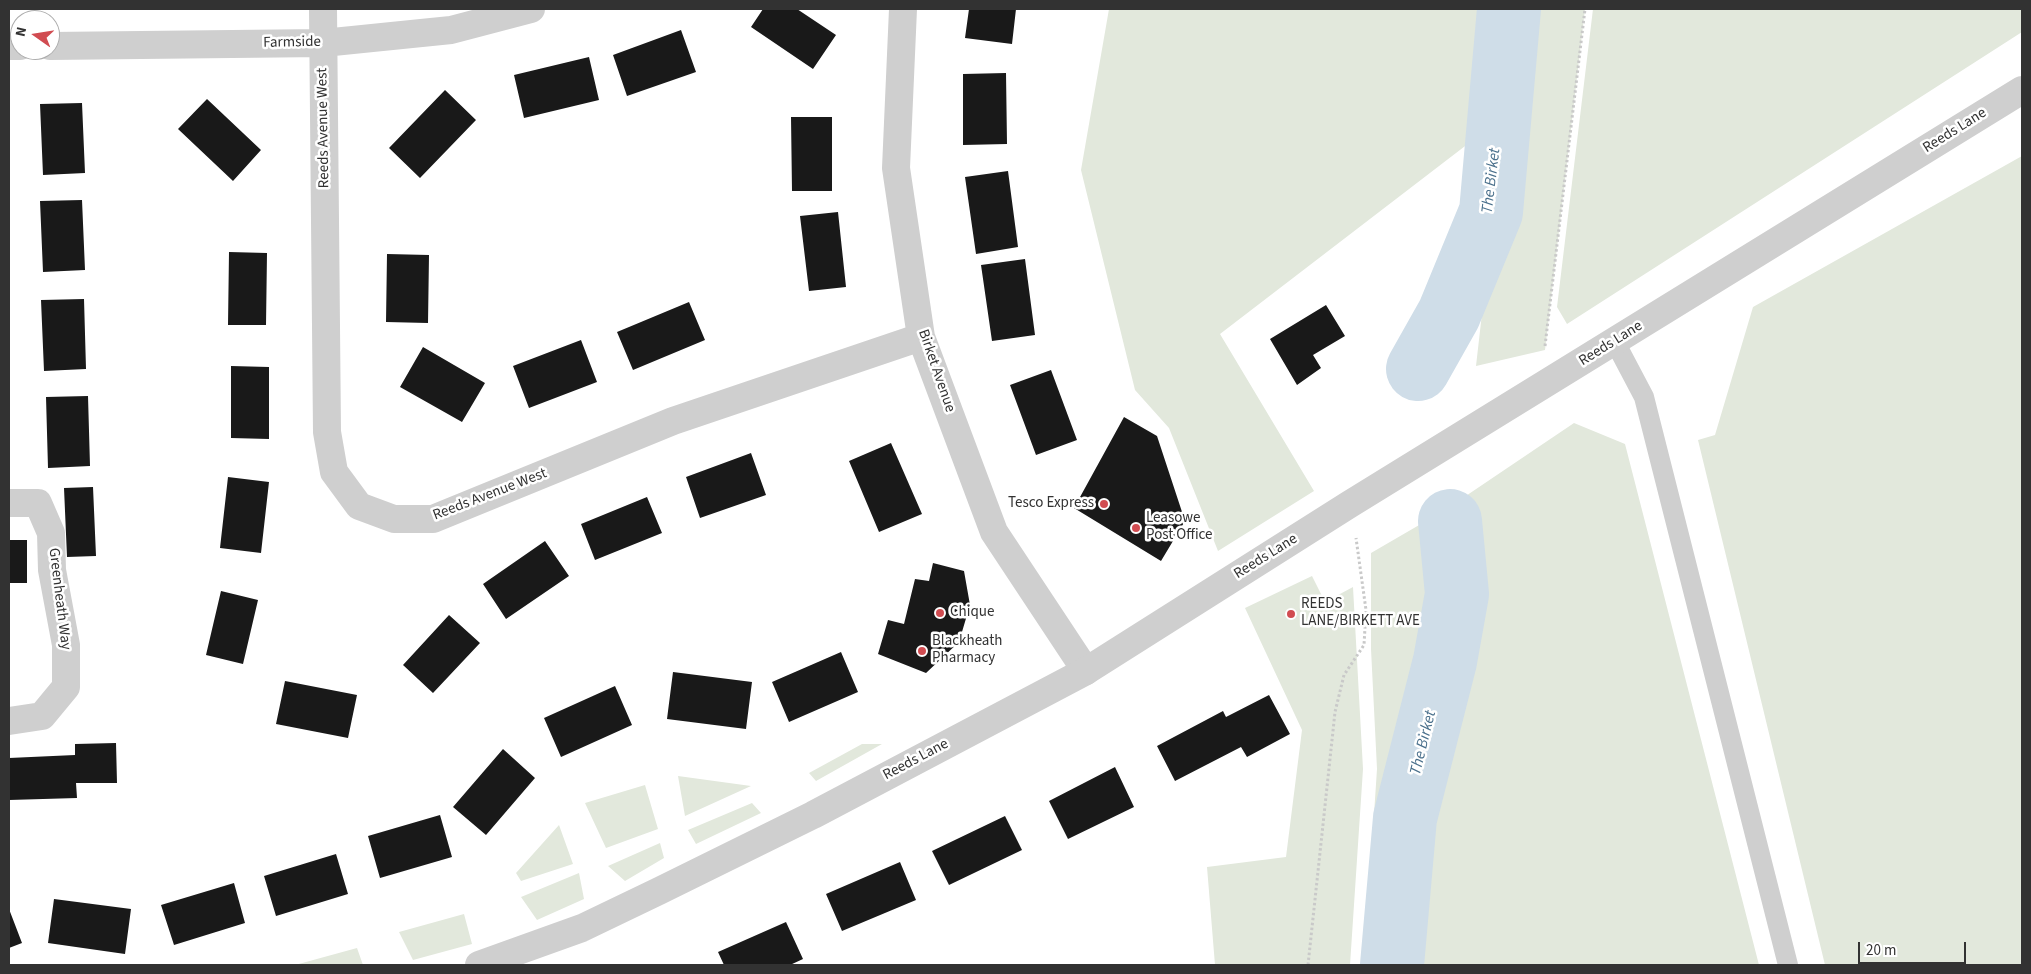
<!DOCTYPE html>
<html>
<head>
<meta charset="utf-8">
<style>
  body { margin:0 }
  #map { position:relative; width:2031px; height:974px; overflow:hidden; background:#fff; font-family:"Source Sans 3",sans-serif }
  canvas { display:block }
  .frame { position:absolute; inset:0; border:10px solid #323232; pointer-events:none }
  .north { position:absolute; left:10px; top:10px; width:50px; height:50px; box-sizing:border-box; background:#fff; border:1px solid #adadad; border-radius:50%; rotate:283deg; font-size:14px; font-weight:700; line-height:20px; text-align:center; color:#323232 }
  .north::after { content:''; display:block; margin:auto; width:18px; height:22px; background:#d14c51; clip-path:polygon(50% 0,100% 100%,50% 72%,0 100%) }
  .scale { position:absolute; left:1858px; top:942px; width:108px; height:22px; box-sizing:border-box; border:2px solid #323232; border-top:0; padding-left:6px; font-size:15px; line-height:18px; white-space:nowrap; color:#323232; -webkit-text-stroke:4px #fff; paint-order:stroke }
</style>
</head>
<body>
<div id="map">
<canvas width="2031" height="974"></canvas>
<div class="frame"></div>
<div class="north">N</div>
<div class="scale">20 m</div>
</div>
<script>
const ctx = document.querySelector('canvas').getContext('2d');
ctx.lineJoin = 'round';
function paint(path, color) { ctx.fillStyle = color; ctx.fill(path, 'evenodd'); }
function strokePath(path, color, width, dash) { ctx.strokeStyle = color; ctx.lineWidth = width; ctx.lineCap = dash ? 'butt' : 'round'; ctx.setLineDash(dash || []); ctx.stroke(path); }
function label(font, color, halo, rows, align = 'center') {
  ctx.font = font + ' "Source Sans 3",sans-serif'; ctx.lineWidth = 5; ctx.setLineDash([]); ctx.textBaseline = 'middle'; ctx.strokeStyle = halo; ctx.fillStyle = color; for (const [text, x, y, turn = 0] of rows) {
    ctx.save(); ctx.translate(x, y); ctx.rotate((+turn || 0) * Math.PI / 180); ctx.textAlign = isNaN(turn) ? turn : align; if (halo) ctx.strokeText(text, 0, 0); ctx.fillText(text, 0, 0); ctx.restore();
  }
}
paint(new Path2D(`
  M1109 9H1585L1545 350 1476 366 1502 138 1486 130 1220 334 1314 491 1218 551 1169 428 1135 390 1081 170Z
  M1593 9H2022V32L1567 324 1557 307Z
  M2022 156V965H1825L1698 440 1715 435 1753 307Z
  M1574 423 1625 444 1759 965H1364L1377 769 1371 649V553L1445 510Z
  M1312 576 1325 602 1353 587 1363 769 1350 965H1215L1207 867 1286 857 1302 730 1245 608Z
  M862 744H882L816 781 809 773Z
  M678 776 751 786 685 816Z
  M645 785 658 829 606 848 585 803Z
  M752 803 761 813 696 844 688 830Z
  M559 825 573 864 521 881 516 873Z
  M660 843 664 858 625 881 608 866Z
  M579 873 584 899 537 920 521 897Z
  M464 914 472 944 413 960 399 932Z
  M357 948 363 965H295Z`), '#e2e8dc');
strokePath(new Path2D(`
  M1418 369 1449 314 1491 212 1509 9
  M1392 965 1405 818 1445 661 1457 594 1450 521`), '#cfdde8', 64);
paint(new Path2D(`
  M763 9H797L836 35 813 69 751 27Z
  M969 9H1016L1012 44 965 38Z
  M681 30 696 72 627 96 613 55Z
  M589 57 599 100 524 118 514 75Z
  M1006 73 1007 144 963 145V74Z
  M445 90 476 120 420 178 389 148Z
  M207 99 261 150 233 181 178 129Z
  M82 103 85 173 43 175 40 104Z
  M791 117H832V191H792Z
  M1008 171 1018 247 976 254 965 177Z
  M82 200 85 270 43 272 40 201Z
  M838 212 846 287 809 291 800 216Z
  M229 252 267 253 266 325H228Z
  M387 254 429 255 428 323 386 322Z
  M1025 259 1035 335 992 341 981 265Z
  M84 299 86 369 44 371 41 300Z
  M689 302 705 340 633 370 617 332Z
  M1326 305 1345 336 1313 355 1321 368 1297 385 1270 339Z
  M581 340 597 382 529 408 513 366Z
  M423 347 485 383 462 422 400 387Z
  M231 366 269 367V439L231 438Z
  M1051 370 1077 440 1036 455 1010 385Z
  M88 396 90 466 48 468 46 397Z
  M1124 417 1157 436 1185 521 1161 561 1074 508Z
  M891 443 922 514 879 532 849 461Z
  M751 453 766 495 700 518 686 477Z
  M228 477 269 482 261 553 220 548Z
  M93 487 96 556 67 557 64 488Z
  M647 497 662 533 595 560 581 524Z
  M9 540H27V583H9Z
  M545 541 569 576 506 619 483 584Z
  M933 563 964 571 970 605 959 642 926 673 878 654 888 620 904 624 915 579 929 581Z
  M221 591 258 600 243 664 206 655Z
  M449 615 480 643 433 693 403 665Z
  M841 652 858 692 789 722 772 682Z
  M673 672 752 682 746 729 667 719Z
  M285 681 357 695 348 738 276 724Z
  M615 686 632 725 561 757 544 718Z
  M1269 695 1290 734 1247 757 1241 747 1175 781 1157 746 1223 711 1226 717Z
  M116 743 117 783H76L77 798 9 800V758L75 755V744Z
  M503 749 535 778 486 835 453 807Z
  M1115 767 1134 807 1068 839 1049 801Z
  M440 815 452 857 380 878 368 836Z
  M1005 816 1022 850 949 885 932 851Z
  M336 854 348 894 276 916 264 876Z
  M900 862 916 900 842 931 826 894Z
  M234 883 245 923 174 945 161 905Z
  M54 899 131 909 125 954 48 943Z
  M9 909 22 943 9 948Z
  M786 922 803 959 790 965H724L718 952Z`), '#191919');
strokePath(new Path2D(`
  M1545 346 1585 9
  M1308 965 1335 712 1344 675 1364 645 1366 610 1356 538`), '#c9c9c9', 3, [2.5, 2.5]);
strokePath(new Path2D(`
  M1615 342 1644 397 1788 965`), '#cfcfcf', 20);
strokePath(new Path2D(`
  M323 9 327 432 334 472 359 506 394 519H433L673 421 921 337
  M903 9 896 168 921 337 994 532 1086 671
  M9 46H20
  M50 46 323 43 451 30 531 9
  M9 503H38L51 533 52 570 66 645V687L42 716 9 721`), '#cfcfcf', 28);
strokePath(new Path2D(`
  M479 965 582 928 659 891 813 815 1086 671 1350 504 2022 90`), '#cfcfcf', 28);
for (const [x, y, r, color] of [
  [1104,504,5,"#d14c51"],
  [1136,528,5,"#d14c51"],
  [940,613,5,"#d14c51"],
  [1291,614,5,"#d14c51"],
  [922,651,5,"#d14c51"]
]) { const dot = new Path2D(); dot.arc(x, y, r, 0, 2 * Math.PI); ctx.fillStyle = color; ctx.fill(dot); strokePath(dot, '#fff', 2); }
label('15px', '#323232', '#fff', [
  ["Farmside",292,43,-1],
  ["Reeds Avenue West",324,128,-91],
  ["Reeds Lane",1955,131,-32],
  ["Reeds Lane",1611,344,-32],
  ["Birket Avenue",936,371,71],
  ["Reeds Avenue West",490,495,-21],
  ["Reeds Lane",1266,557,-32],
  ["Greenheath Way",59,599,83],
  ["Reeds Lane",916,760,-28]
]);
label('15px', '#323232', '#fff', [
  ["Tesco Express",1094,504,"right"],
  ["Leasowe",1146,519],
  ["Post Office",1146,536],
  ["REEDS",1301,605],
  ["LANE/BIRKETT AVE",1301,622],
  ["Chique",950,613],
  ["Blackheath",932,642],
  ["Pharmacy",932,659]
], 'left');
label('italic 16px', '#496f8b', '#fff', [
  ["The Birket",1492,181,-83],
  ["The Birket",1424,743,-76]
]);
</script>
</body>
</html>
